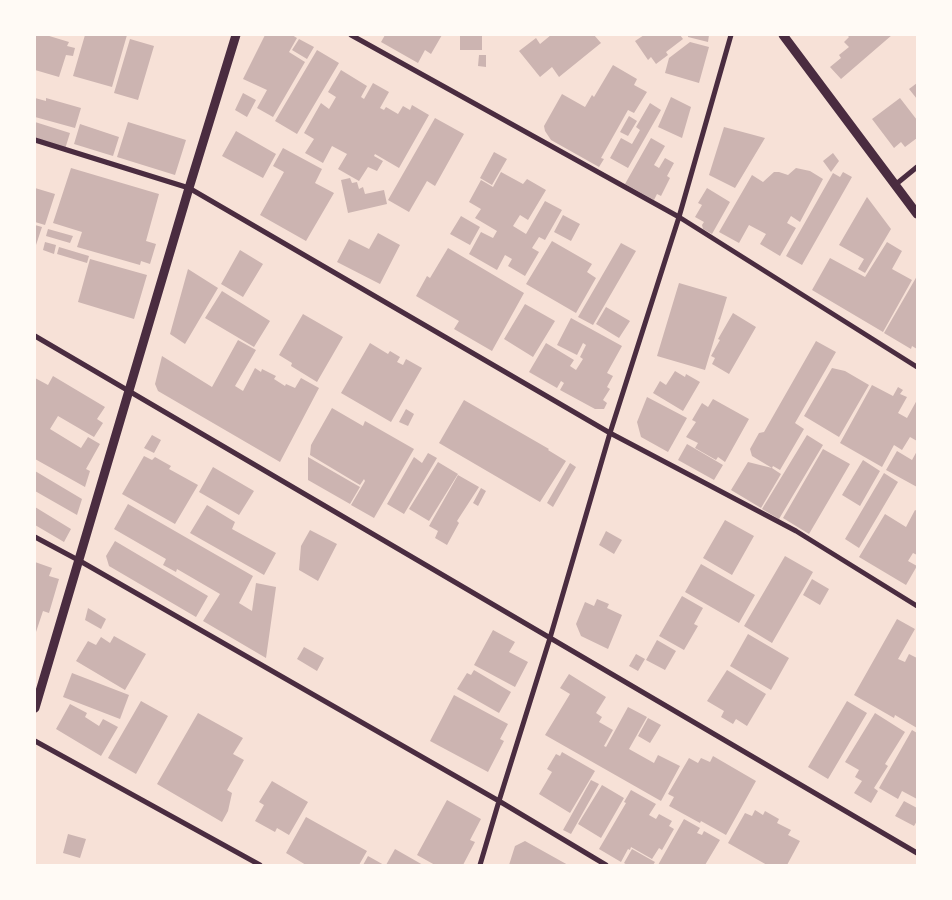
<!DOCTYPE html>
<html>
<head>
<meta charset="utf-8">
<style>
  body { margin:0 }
  #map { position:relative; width:952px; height:900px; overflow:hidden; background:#f7e1d7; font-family:Ubuntu,sans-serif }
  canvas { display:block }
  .frame { position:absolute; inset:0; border:36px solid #fffaf5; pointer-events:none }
</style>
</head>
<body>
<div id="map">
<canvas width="952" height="900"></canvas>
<div class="frame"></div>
</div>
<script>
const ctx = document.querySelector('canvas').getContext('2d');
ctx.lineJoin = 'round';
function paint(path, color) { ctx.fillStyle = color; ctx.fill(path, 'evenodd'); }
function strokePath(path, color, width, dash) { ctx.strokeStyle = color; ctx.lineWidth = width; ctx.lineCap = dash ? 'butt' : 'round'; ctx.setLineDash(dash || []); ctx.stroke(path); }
paint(new Path2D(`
  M35 35H46L69 42 67 46 75 48 73 56 66 55 59 77 35 70Z
  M85 35H127L112 87 73 76Z
  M265 35H292L297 38 289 52 305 62 273 117 257 108 267 90 243 79Z
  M385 35H442L431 54 425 50 418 63 381 42Z
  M460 35H482V50H460Z
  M551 35H594L601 43 559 77 552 67 540 77 519 51 536 38 540 44Z
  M644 35H680L683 39 666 52 668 55 656 64 651 57 648 60 635 41Z
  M688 35H709L708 42 688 37Z
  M847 35H892L841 79 830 67 841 58 839 55 849 47 844 42 849 37Z
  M130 39 154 46 138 100 114 93Z
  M299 39 314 47 307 59 292 50Z
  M690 42 709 47 699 83 665 73 669 58Z
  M317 50 339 63 297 134 275 121Z
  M479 55H486V67L478 66Z
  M613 65 637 79 634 85 647 92 634 113 628 110 601 158 604 159 599 167 551 140 545 131 544 126 562 94 585 107 592 95 594 97Z
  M341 70 367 86 361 97 364 99 373 83 389 92 380 108 384 110 386 107 398 114 403 106 410 110 412 105 429 115 399 168 375 154 374 156 383 161 377 171 368 167 359 181 338 169 347 154 332 146 323 163 305 153 314 139 304 133 321 103 329 109 336 97 328 92Z
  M917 83V99L909 89Z
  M243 93 256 100 247 117 235 110Z
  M671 97 691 107 682 138 658 127Z
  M35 98 46 101V98L81 108 75 128 35 117Z
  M900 98 917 120V138L905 147 901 142 894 148 872 119Z
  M650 103 661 110 628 168 610 158 621 138 632 144 640 130 636 127Z
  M629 116 637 121 628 136 620 132Z
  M435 118 464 134 435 186 427 181 409 212 388 200Z
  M35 122 70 133 65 149 35 140Z
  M128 122 186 140 175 175 117 157Z
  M80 124 119 137 113 156 74 144Z
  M724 127 765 138 735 188 709 175Z
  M236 131 276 154 263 178 222 156Z
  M651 138 665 146 654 165 659 168 665 158 674 163 667 176 670 178 661 196 657 194 654 200 625 184Z
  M283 148 322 169 315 183 334 193 306 241 260 215 284 172 273 166Z
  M494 152 507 159 492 185 480 178Z
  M833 153 839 161 831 172 823 161Z
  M71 168 159 194 146 241 156 244 150 264 141 261 140 265 77 247 82 232 53 223Z
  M796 168 810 171 823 179 800 222 791 216 787 223 796 228 780 256 760 244 766 234 749 225 739 243 719 232 752 175 763 182 774 172H779L788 175Z
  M501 172 523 184 527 179 546 190 528 220 520 215 513 226 526 234 545 201 562 210 545 240 539 237 532 248 539 252 525 276 508 266 512 259 505 255 497 270 469 254 481 232 493 238 497 231 475 218 481 209 469 202 481 180 493 187Z
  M843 172 852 177 802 265 786 256 833 173 840 177Z
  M350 178 352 183 357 182 359 189 363 187 365 194 384 190 387 204 348 213 341 180Z
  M35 188 55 194 45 225 35 222Z
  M707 188 730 202 712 234 703 229 702 225 704 222 695 217 702 205 698 203Z
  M867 197 891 229 865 273 858 269 864 259 839 245Z
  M563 215 580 224 571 241 554 232Z
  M461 216 480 227 470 245 450 234Z
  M35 225 42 227 35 248Z
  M48 229 73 236 70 243 46 236Z
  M378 233 400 245 380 284 337 262 349 239 369 249Z
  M552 241 592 264 587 272 596 278 576 313 526 284Z
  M45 242 56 245 54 254 43 250Z
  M887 242 902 251 892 269 912 280 883 332 812 290 830 258 865 277Z
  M621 243 636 251 593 325 578 317Z
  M59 247 89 256 87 263 57 254Z
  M448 248 524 293 492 351 454 329 459 321 416 296 427 276 430 278Z
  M240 250 263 264 243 297 221 284Z
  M90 259 147 275 134 319 78 302Z
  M188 269 218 288 185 344 170 334Z
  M917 276V349L912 346 911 349 884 333Z
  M679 283 727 297 705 370 657 356Z
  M222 291 270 321 254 347 205 318Z
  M525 304 555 321 533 357 504 339Z
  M606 307 630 321 619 338 596 324Z
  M733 313 756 327 729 374 712 364 715 358 711 356 720 340 718 339Z
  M303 314 343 337 317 382 291 366 292 363 279 355Z
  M571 318 622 346 607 373 613 376 607 387 610 389 603 400 607 403 604 409H595L560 390 564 383 561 381 557 388 529 372 546 343 574 360 570 366 576 370 583 359 580 357 586 345 583 343 577 355 557 345Z
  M238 340 256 350 235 386 243 391 255 368 261 372 262 369 276 376 274 379 285 386 286 384 295 388 301 378 319 388 280 462 158 391 155 384 162 356 212 387Z
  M816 341 836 352 795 423 804 429 780 470 773 466 772 468 752 456 750 449 759 433 764 432Z
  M370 343 388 354 390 351 400 357 397 362 403 365 406 359 422 368 391 422 341 393Z
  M832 368 845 371 869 385 839 437 804 416Z
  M675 371 685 377 686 374 700 382 683 411 653 393 660 381 666 385Z
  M53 376 105 407 97 419 103 423 94 437 58 416 50 429 81 448 88 437 100 444 86 469 90 471 85 487 35 459V378L48 385Z
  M872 385 893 396 898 387 903 390 900 394 907 397 898 413 907 418 917 400V441L910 437 902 450 894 445 882 467 840 443Z
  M647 397 687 418 668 452 641 437 637 422Z
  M713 399 749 419 725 462 718 457 716 460 695 448 698 443 686 437 696 422 692 420 702 403 708 407Z
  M464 400 549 449 548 450 566 461 540 502 439 443Z
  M332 408 363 426 365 421 414 449 374 518 351 505 365 481 364 479 360 485 310 455 311 445Z
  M406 409 414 414 408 426 399 422Z
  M152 435 161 440 154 453 144 448Z
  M807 435 823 445 779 519 762 509Z
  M687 444 723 465 714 480 678 460Z
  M823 449 850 464 809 534 783 518Z
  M897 451 912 460 917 451V487L886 470Z
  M428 453 437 458 404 514 387 504 414 457 422 463Z
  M144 456 152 460 155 457 171 466 169 469 198 485 175 524 122 494Z
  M308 457 360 487 350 504 308 480Z
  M863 460 880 471 860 506 842 495Z
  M438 462 458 474 429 521 409 509Z
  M748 462 772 468 781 474 761 508 731 490Z
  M570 463 576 467 553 507 547 503Z
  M213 467 254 491 239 515 199 492Z
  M35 471 82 499 77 515 35 491Z
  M884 473 898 482 859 548 845 539Z
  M458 475 479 487 457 521 459 523 447 545 435 538 438 531 429 526Z
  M481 488 486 491 478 506 473 503Z
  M128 504 253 576 239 603 252 611 256 583 276 587 266 658 203 621 220 594 177 569 176 572 163 565 166 559 114 529Z
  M207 505 235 522 232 529 276 553 264 575 190 533Z
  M35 507 71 529 64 542 35 525Z
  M915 510 917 511V555L913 553 908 561 917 566 906 585 859 557 885 514 906 527Z
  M725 520 754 536 732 575 703 558Z
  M310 530 337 544 318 581 299 570 301 546Z
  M606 531 622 540 614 554 599 545Z
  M115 541 208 596 196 617 109 566 106 556Z
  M785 556 813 572 772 643 744 626Z
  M35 562 52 568 49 576 59 579 49 613 43 611 35 635Z
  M701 564 755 595 739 623 685 592Z
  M812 579 829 589 820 605 803 595Z
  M682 596 703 608 694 624 698 626 684 650 659 636Z
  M597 599 609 604 607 608 622 615 608 649 581 636 576 624 585 602 594 606Z
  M88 608 106 619 101 629 85 620Z
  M897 619 915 629 898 659 905 662 909 654 917 658V728L895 715 894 718 854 695Z
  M493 630 515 642 509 652 528 662 515 687 474 665Z
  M748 634 789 658 771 690 730 666Z
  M114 636 146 654 125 690 76 661 88 641 96 645 101 637 110 643Z
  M657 640 676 651 665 670 646 660Z
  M304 647 324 658 317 671 297 659Z
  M636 654 645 659 638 671 629 666Z
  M474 670 511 692 499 713 457 689 467 673 471 675Z
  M727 670 766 694 747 726 736 719 733 724 721 717 724 711 707 701Z
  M72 673 129 695 120 719 63 697Z
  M569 674 606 697 596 713 602 717 599 722 613 730 604 746 606 747 628 707 647 717 629 749 654 763 658 755 680 766 661 801 545 735 570 694 560 688Z
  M454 695 508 724 500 739 504 741 488 772 430 741Z
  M141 701 168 716 136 774 108 758Z
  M847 701 867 713 828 779 808 767Z
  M70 704 87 713 85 717 99 726 103 719 118 727 101 756 56 729Z
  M198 713 243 738 233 754 244 760 227 790 232 793 228 811 222 822 157 784Z
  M875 713 905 732 885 764 888 766 874 788 878 791 871 803 854 793 862 781 855 777 859 770 845 762Z
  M648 718 661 725 650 743 638 736Z
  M912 730 917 733V799L902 791 898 799 879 788Z
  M562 752 595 771 570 813 539 794 552 772 547 769 556 754 560 756Z
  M713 756 756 781 726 835 701 821 700 823 669 806 674 797 668 794 689 758 698 763 701 758 710 762Z
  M591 780 599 784 571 834 563 830Z
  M272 781 308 802 289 835 277 828 275 832 255 821 264 805 259 802Z
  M602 785 624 798 601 838 578 824Z
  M631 790 656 804 649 815 656 819 659 814 672 821 669 826 674 829 662 850 659 848 652 859 631 847 630 850 628 849 621 862 599 849 626 803 624 802Z
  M447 800 481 819 470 840 475 842 463 865H435L417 855Z
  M904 801 917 808V821L914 826 895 816Z
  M755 810 763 815 765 811 779 819 777 823 791 830 788 835 800 841 787 865H767L728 843 745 813 752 816Z
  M306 817 367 851 359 865H306L286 853Z
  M684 819 700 828 697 833 702 835 704 831 720 840 705 865H658Z
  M68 834 86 839 80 858 63 853Z
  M525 841 568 865H509L515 846Z
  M395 849 423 865H386Z
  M632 849 655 862 653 865H627L624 863Z
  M368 856 384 865H363Z`), '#ccb4b1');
strokePath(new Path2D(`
  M351 35 679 217 917 367
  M35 140 189 188 610 433 796 531 917 606
  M895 185 917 167
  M35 336 917 853
  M35 537 80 561 499 801 606 865
  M35 741 260 865
  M480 865 499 801 550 638 610 433 679 217 731 35`), '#4a2c40', 5);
strokePath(new Path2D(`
  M783 35 917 214
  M35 708 189 188 236 35`), '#4a2c40', 9);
</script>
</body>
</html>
